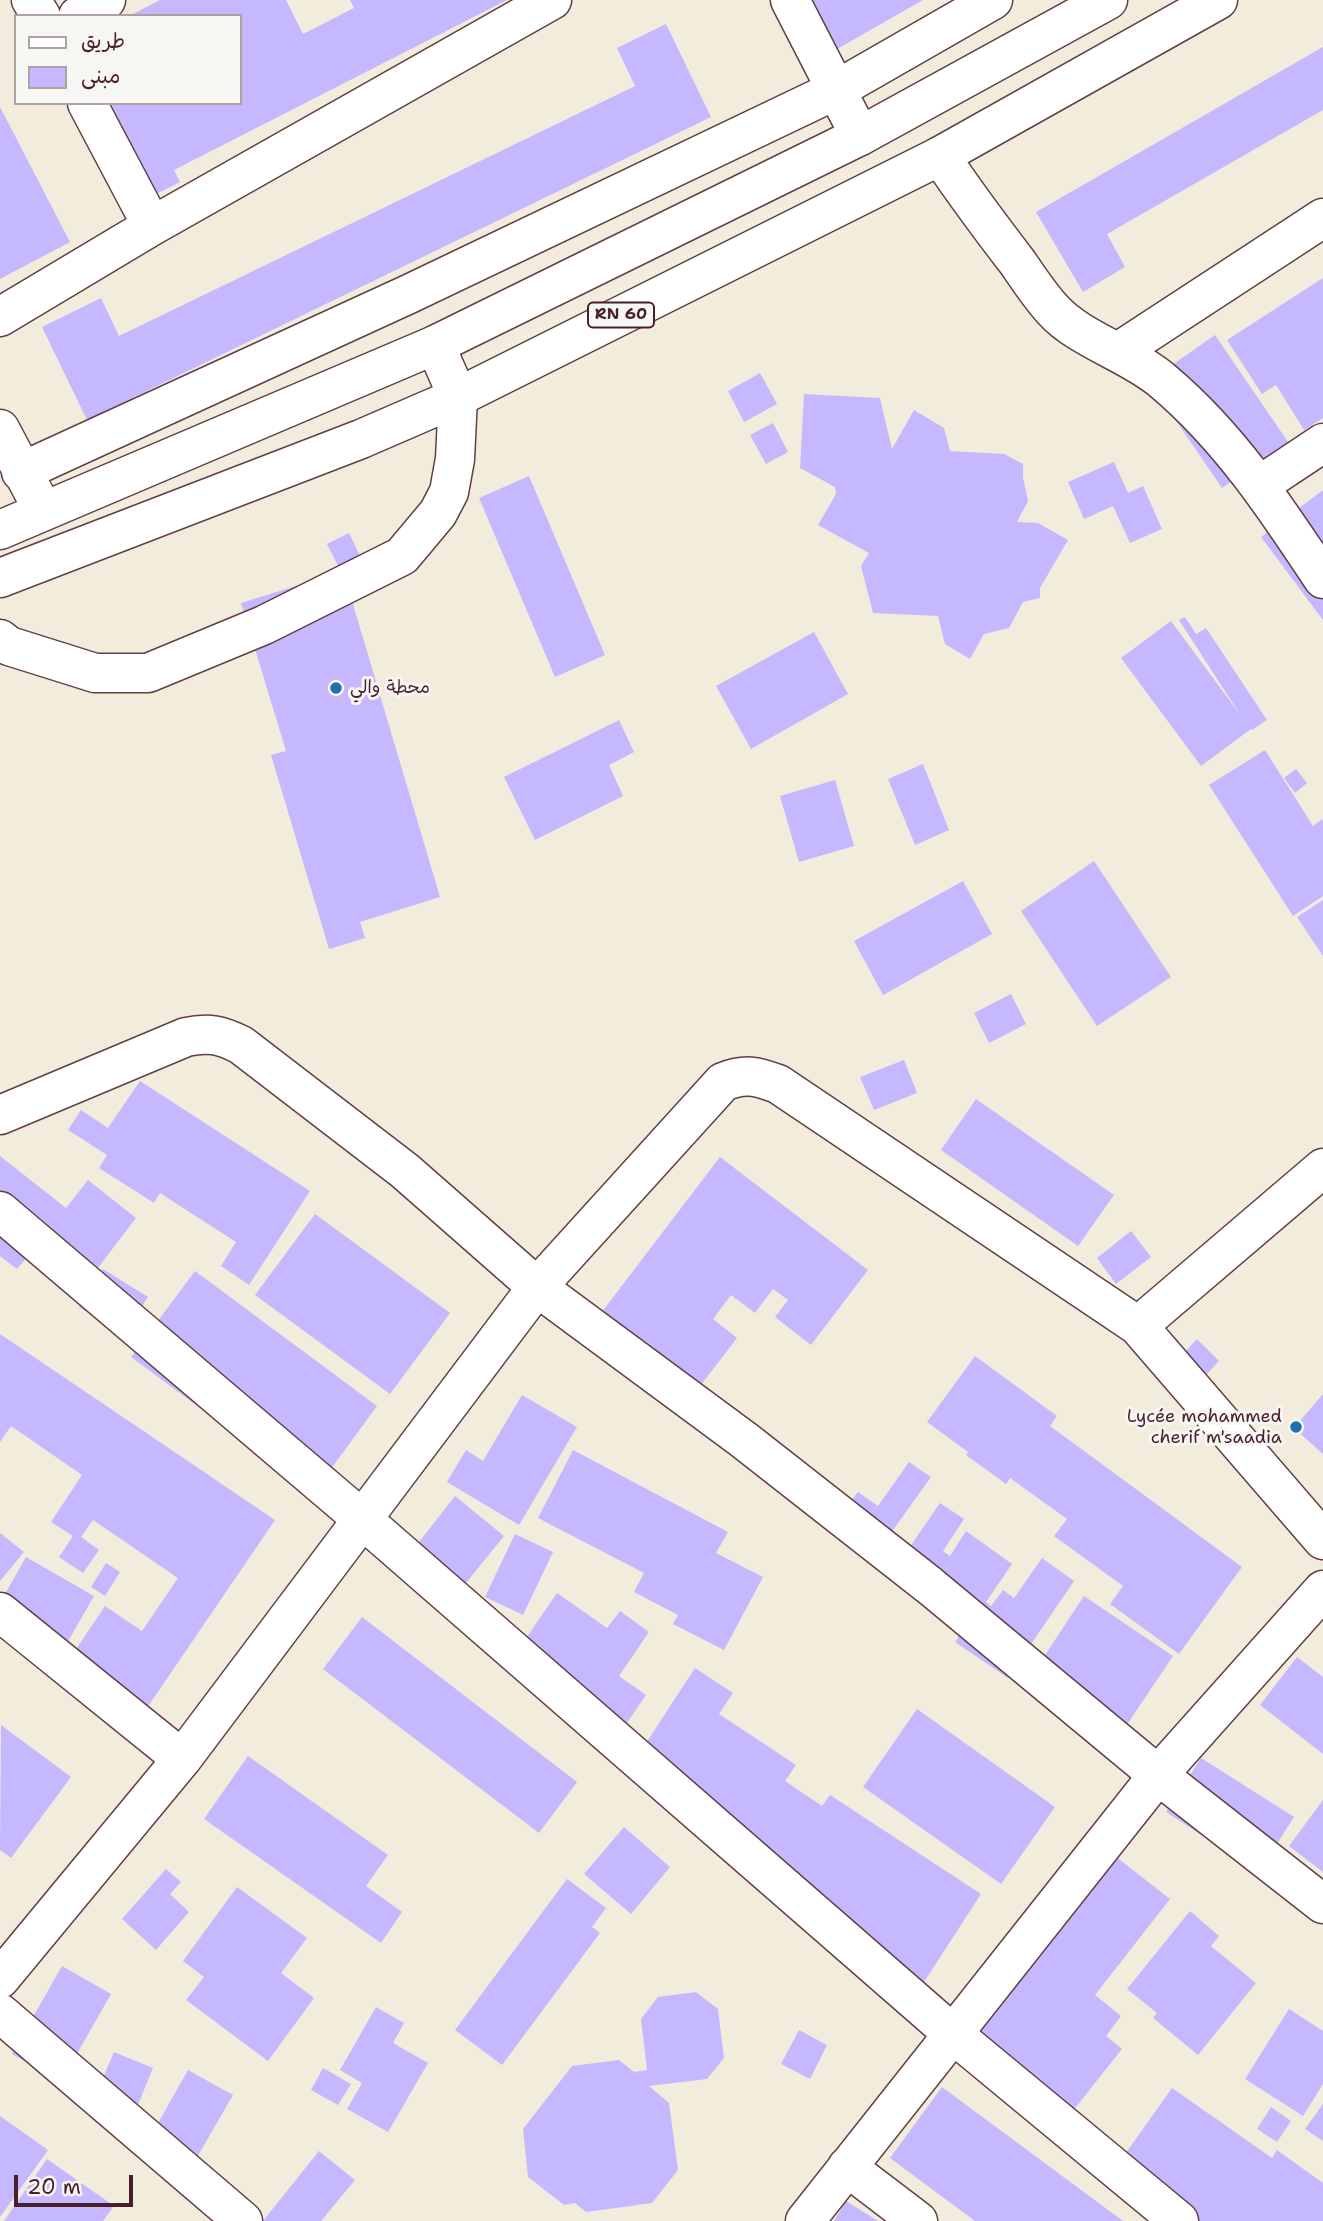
<!DOCTYPE html>
<html>
<head>
<meta charset="utf-8">
<style>
  body { margin:0 }
  #map { position:relative; width:1323px; height:2221px; overflow:hidden; background:#f1ecdb; font-family:"Shantell Sans","Playpen Sans Arabic",sans-serif }
  canvas { display:block }
  .legend { position:absolute; left:14px; top:14px; width:228px; height:91px; box-sizing:border-box; background:#f6f6f2; border:2px solid #b1a0a2; margin:0; padding:9px 12px; list-style:none; font-size:21px; color:#4a1f2b }
  .legend li { display:flex; align-items:center; gap:14px; height:35px }
  .legend b { width:35px; border:2px solid #b1a0a2 }
  .scale { position:absolute; left:14px; top:2175px; width:119px; height:32px; box-sizing:border-box; border:4px solid #4a1f2b; border-top:0; padding-left:9px; font-size:21px; line-height:24px; white-space:nowrap; color:#4a1f2b; -webkit-text-stroke:5px #f6f6f2; paint-order:stroke }
</style>
</head>
<body>
<div id="map">
<canvas width="1323" height="2221"></canvas>
<ul class="legend">
<li><b style="height:9px;background:#fff"></b>طريق</li>
<li><b style="height:19px;background:#c6b8ff"></b>مبنى</li>
</ul>
<div class="scale">20 m</div>
</div>
<script>
const ctx = document.querySelector('canvas').getContext('2d');
ctx.lineJoin = 'round';
function paint(path, color) { ctx.fillStyle = color; ctx.fill(path, 'evenodd'); }
function strokePath(path, color, width, dash) { ctx.strokeStyle = color; ctx.lineWidth = width; ctx.lineCap = dash ? 'butt' : 'round'; ctx.setLineDash(dash || []); ctx.stroke(path); }
function label(font, color, halo, rows, align = 'center') {
  ctx.font = font + ' "Shantell Sans","Playpen Sans Arabic",sans-serif'; ctx.lineWidth = 6; ctx.setLineDash([]); ctx.textBaseline = 'middle'; ctx.strokeStyle = halo; ctx.fillStyle = color; for (const [text, x, y, turn = 0] of rows) {
    ctx.save(); ctx.translate(x, y); ctx.rotate((+turn || 0) * Math.PI / 180); ctx.textAlign = isNaN(turn) ? turn : align; if (halo) ctx.strokeText(text, 0, 0); ctx.fillText(text, 0, 0); ctx.restore();
  }
}
paint(new Path2D(`
  M160 0H286L303 34 354 8 350 0H507L174 170 180 182 123 211 69 103H240V16H129Z
  M800 0H923L830 53Z
  M666 24 711 117 87 420 42 327 101 298 119 336 635 86 617 48Z
  M1323 47V110L1107 234 1125 267 1083 292 1036 212Z
  M0 107 70 242 0 279Z
  M1323 278V418L1304 430 1276 385 1262 394 1227 340Z
  M1215 335 1288 442 1222 488 1149 381Z
  M760 373 777 404 744 422 728 391Z
  M804 394 880 398 892 449 914 410 944 428 950 451 1004 454 1023 464V478L1028 501 1017 522 1038 523 1068 540 1040 588V598L1023 602 1009 628 984 634 970 659 945 644 938 616 873 613 861 566 869 553 818 525 836 494 835 487 800 468Z
  M773 423 788 452 766 464 750 435Z
  M1114 462 1128 493 1143 486 1162 529 1130 543 1113 506 1084 519 1068 482Z
  M529 476 605 655 555 677 479 498Z
  M1323 490V620L1261 537Z
  M349 533 364 564 344 574 440 897 360 922 365 938 329 949 271 755 286 751 241 603 341 572 327 544Z
  M1185 617 1196 634 1206 628 1267 720 1252 730 1251 729 1201 766 1121 658 1171 621 1241 716 1179 620Z
  M814 632 848 694 751 749 716 686Z
  M619 720 634 752 609 765 623 796 535 840 504 777Z
  M1265 750 1313 826 1322 819 1323 821V896L1293 916 1209 785Z
  M923 764 949 830 915 845 888 779Z
  M1296 769 1307 783 1295 793 1284 778Z
  M835 780 854 846 799 862 780 796Z
  M1094 861 1171 977 1097 1026 1021 911Z
  M963 881 992 934 883 995 854 941Z
  M1323 900V956L1297 917Z
  M1011 994 1026 1024 989 1043 974 1013Z
  M904 1060 917 1093 874 1110 860 1077Z
  M140 1081 310 1191 249 1285 221 1266 236 1242 160 1193 154 1203 99 1168 107 1155 68 1130 81 1110 108 1128Z
  M976 1099 1114 1195 1078 1246 941 1150Z
  M0 1156 66 1208 88 1180 136 1218 81 1290 32 1251 17 1269 0 1256Z
  M720 1157 868 1270 811 1345 775 1317 788 1300 773 1289 755 1313 731 1295 713 1319 737 1338 684 1407 582 1338Z
  M315 1214 450 1313 390 1394 255 1295Z
  M1131 1231 1151 1257 1116 1284 1097 1258Z
  M103 1269 148 1297 123 1335 79 1307Z
  M195 1271 377 1406 314 1492 131 1357Z
  M0 1334 275 1520 134 1727 58 1676 105 1606 142 1631 178 1578 93 1520 81 1537 99 1550 83 1573 59 1557 73 1536 51 1522 82 1475 11 1426 0 1442Z
  M1197 1339 1219 1361 1195 1387 1172 1366Z
  M975 1356 1057 1416 1050 1426 1242 1567 1179 1654 1110 1604 1123 1586 1054 1536 1067 1519 1010 1478 1006 1484 966 1455 968 1452 927 1422Z
  M1323 1394V1454L1294 1428Z
  M522 1395 577 1427 519 1525 447 1482 466 1450 483 1461Z
  M573 1450 728 1532 716 1553 763 1577 724 1650 673 1624 678 1615 634 1592 644 1573 538 1518Z
  M909 1462 931 1477 878 1551 843 1512 858 1492 878 1506Z
  M455 1496 504 1536 449 1604 401 1565Z
  M940 1503 964 1519 943 1551 950 1556 966 1531 1012 1564 986 1602 991 1606 1003 1590 1014 1598 1042 1558 1074 1581 1008 1678 955 1642 977 1610 905 1554Z
  M0 1533 24 1552 0 1581Z
  M515 1534 553 1552 523 1615 485 1597Z
  M26 1557 94 1596 55 1664 0 1603Z
  M106 1563 120 1572 105 1596 91 1587Z
  M557 1593 607 1628 620 1611 649 1632 619 1676 646 1695 618 1736 511 1660Z
  M1084 1596 1173 1656 1112 1747 1024 1687Z
  M362 1617 577 1782 539 1833 323 1669Z
  M1297 1657 1323 1677V1754L1260 1705Z
  M695 1668 733 1693 719 1714 796 1765 785 1781 822 1806 830 1795 981 1894 924 1982 814 1909 633 1763Z
  M917 1709 1055 1807 1001 1884 863 1787Z
  M1 1725 71 1777 11 1858 0 1850Z
  M248 1756 388 1855 366 1886 402 1912 381 1943 204 1819Z
  M1201 1758 1294 1817 1259 1872 1166 1812Z
  M1323 1800V1872L1289 1846Z
  M624 1827 670 1867 631 1914 584 1874Z
  M1115 1856 1170 1899 1095 1995 1121 2016 1106 2036 1122 2049 1072 2112 974 2035Z
  M166 1869 181 1882 170 1894 189 1912 156 1950 122 1919Z
  M567 1879 606 1908 592 1927 600 1933 502 2065 455 2030Z
  M237 1887 307 1938 281 1973 314 1998 268 2061 186 2000 204 1977 183 1961Z
  M1190 1911 1219 1936 1211 1946 1256 1983 1198 2055 1153 2018 1157 2013 1127 1989Z
  M62 1966 111 1994 61 2082 12 2054Z
  M696 1992 718 2009 724 2058 707 2079 649 2086 669 2103 678 2170 652 2203 586 2212 575 2203 564 2205 528 2177 523 2129 572 2066 619 2060 634 2072 647 2070 641 2019 658 1997Z
  M376 2007 404 2023 393 2043 428 2063 388 2132 347 2109 362 2083 340 2070Z
  M1289 2009 1323 2031V2084L1303 2116 1245 2079Z
  M799 2030 827 2045 810 2079 781 2064Z
  M114 2052 153 2068 130 2124 90 2108Z
  M323 2068 351 2084 338 2105 311 2090Z
  M188 2070 233 2095 192 2166 148 2141Z
  M942 2087 1123 2221H975L890 2158Z
  M1172 2088 1272 2158 1277 2150 1323 2183V2221H1200L1160 2192 1123 2157Z
  M1323 2104V2141L1305 2129Z
  M1271 2107 1291 2121 1277 2142 1257 2129Z
  M0 2116 48 2150 0 2217Z
  M319 2151 355 2180 321 2221H263Z
  M47 2159 114 2206 103 2221H4Z
  M846 2201 878 2221H834Z`), '#c6b8ff');
const minor = new Path2D(`
  M31 0 41 16
  M790 0 860 136
  M78 16 106 0
  M940 156C965 193 991 228 1018 263 1029 279 1040 296 1053 310 1080 340 1132 354 1164 382 1230 438 1276 508 1323 579
  M152 226 552 0
  M0 317 152 226 87 103
  M1118 352 1323 218
  M0 429 35 495
  M21 472 409 294 836 90 993 0
  M1260 485 1323 443
  M0 639 9 646 95 673H148L264 625 402 556 438 513 449 492 455 459 458 397 435 345
  M0 1115 186 1037C209 1032 221 1035 241 1045L405 1171 537 1287 744 1440 929 1585 1158 1775 1323 1904
  M0 1211 362 1519 953 2034 1179 2221
  M1138 1326 1323 1168
  M0 1612 182 1759
  M0 1979 182 1759 537 1287 723 1082C745 1073 756 1076 778 1084L1138 1326 1323 1540
  M0 2013 243 2221
  M847 2167 918 2221
  M805 2221 1158 1775 1323 1590`);
const major = new Path2D(`
  M0 530 435 345 860 136 1108 0
  M0 578 361 439 458 397 940 156 1218 0`);
strokePath(minor, '#633e45', 41);
strokePath(major, '#633e45', 41);
strokePath(minor, '#fff', 38);
strokePath(major, '#fff', 38);
for (const [x, y, r, color] of [
  [336,688,7,"#1f6fb2"],
  [1296,1427,7,"#1f6fb2"]
]) { const dot = new Path2D(); dot.arc(x, y, r, 0, 2 * Math.PI); ctx.fillStyle = color; ctx.fill(dot); strokePath(dot, '#f6f6f2', 2.5); }
for (const [x, y, w] of [
  [621,315,66]
]) { const box = new Path2D(); box.roundRect(x - w / 2, y - 12.5, w, 25, 5); ctx.fillStyle = '#f6f6f2'; ctx.fill(box); strokePath(box, '#4a1f2b', 2); }
label('bold 16px', '#4a1f2b', null, [
  ["RN 60",621,315]
]);
label('18px', '#4a1f2b', '#f6f6f2', [
  ["محطة والي",350,688],
  ["Lycée mohammed",1282,1417,"right"],
  ["cherif m'saadia",1282,1438,"right"]
], 'left');
</script>
</body>
</html>
